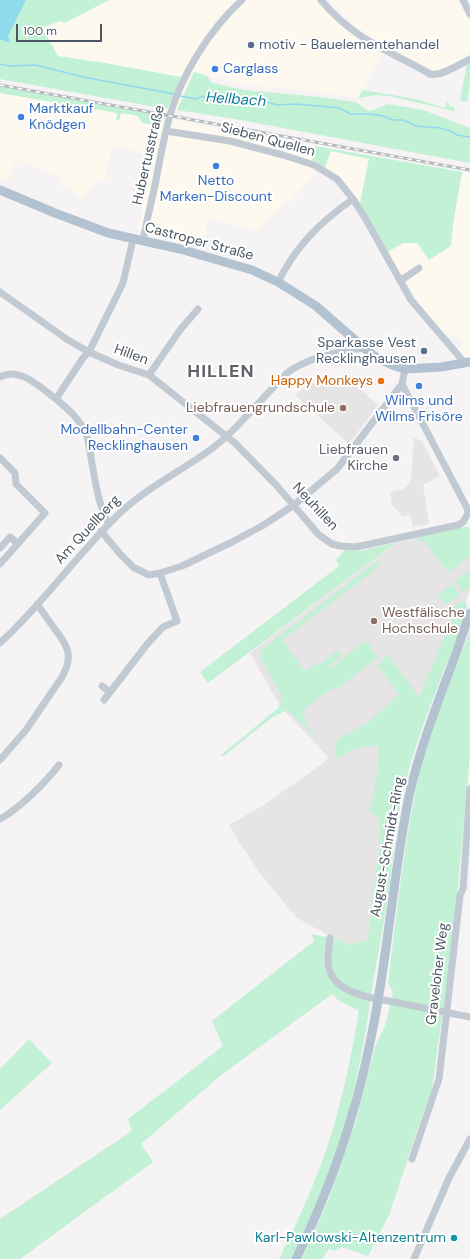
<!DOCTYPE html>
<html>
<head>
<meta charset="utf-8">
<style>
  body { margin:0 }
  #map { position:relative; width:470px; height:1259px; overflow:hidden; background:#f5f3f3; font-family:"DM Sans",sans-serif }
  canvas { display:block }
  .scale { position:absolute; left:16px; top:24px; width:86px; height:18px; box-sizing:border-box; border:2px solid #4a5661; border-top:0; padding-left:5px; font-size:12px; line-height:14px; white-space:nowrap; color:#4a5661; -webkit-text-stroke:3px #fff; paint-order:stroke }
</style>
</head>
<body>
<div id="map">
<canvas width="470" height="1259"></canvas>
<div class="scale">100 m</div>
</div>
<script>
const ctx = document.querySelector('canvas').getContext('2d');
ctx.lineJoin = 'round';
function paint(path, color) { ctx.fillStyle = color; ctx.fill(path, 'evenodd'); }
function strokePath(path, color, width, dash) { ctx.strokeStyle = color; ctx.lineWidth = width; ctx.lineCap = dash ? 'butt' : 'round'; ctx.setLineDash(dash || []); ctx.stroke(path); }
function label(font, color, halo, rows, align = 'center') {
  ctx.font = font + ' "DM Sans",sans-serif'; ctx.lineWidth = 4; ctx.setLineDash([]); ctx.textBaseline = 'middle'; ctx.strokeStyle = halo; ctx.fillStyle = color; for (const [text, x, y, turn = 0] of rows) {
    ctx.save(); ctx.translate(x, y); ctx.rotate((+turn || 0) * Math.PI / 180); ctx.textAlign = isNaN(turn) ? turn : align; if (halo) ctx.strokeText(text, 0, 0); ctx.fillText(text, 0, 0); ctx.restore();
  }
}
paint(new Path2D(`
  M107 0H318L342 26 357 38 382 54 358 98 300 90 244 85 194 72 183 93 174 119 315 146 310 168 316 171 290 202 287 200 260 228 254 231 209 218 203 245 138 230 153 158 112 144 104 183 97 179 81 200 72 191V189L60 184 62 179 17 159 7 181 0 178V93L138 116 142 123 159 126 162 124 167 109 181 80 54 56 40 28Z
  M328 0H458L470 24V55L440 70H434L375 40 361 31Z
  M331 151 369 158 360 203 346 184 333 172 325 167Z
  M462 172 470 173V356L462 357 457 350 464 343 459 338 444 333 424 310 388 252 403 243H417L429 260 451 246 453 224Z`), '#fdf9ef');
paint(new Path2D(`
  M345 376 378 405 349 444 295 395 307 385Z
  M414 438 422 441 440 476 423 485 429 524 413 527 410 515 401 517V514L392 505 390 492 403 489 410 483 411 479Z
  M466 527 470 528V590L419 715 388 816 368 939 349 945 328 935 297 918 262 876 239 842 229 825 264 805 319 766 329 758 286 712 275 697 250 653 397 542Z`), '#e6e4e5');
paint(new Path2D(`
  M0 0H109L65 23 60 21 42 28 58 56 105 63 181 77 167 109 0 79Z
  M470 63V85L467 102 460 100 467 64Z
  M194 72 207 76 212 83 244 90 319 97 356 102 369 111 376 109 388 104 423 110 470 128V163L235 119 177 110Z
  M0 86 165 116 162 124 159 126 142 123 138 116 121 113 119 121 116 120 117 113 0 93Z
  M362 90 416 99 445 108 447 102 449 103V106L455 108 454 111 389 96 376 95 358 98Z
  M315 146 462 172 453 224 451 246 429 260 417 243H403L388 252 360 203 369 159 331 151 325 167 312 160Z
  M464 527H469L470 529V556L448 572 425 542 417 541 420 536Z
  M397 542 208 683 200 672 339 566 336 560 345 550 360 551Z
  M379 560 381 564 373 571 282 640 305 671 315 664 317 666 338 650 342 655 330 665 332 668 364 641 367 645 370 643 372 646 369 648 374 654 376 653 379 657 336 690 332 688 303 710 306 713 303 718 316 737 287 710 271 718 224 756H220L278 708 282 697 260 656 261 650Z
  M470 570V586L463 592 455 581Z
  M452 584 460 595 446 605 438 595Z
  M462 601 466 602C469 611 460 629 457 638 438 685 419 732 406 780 395 823 393 866 386 909 382 934 377 959 373 984 367 1023 361 1063 351 1102 338 1155 315 1211 291 1259H279C294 1229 308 1199 320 1167 339 1117 350 1064 359 1011L338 1000 332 994 220 1076 141 1144 153 1162 20 1259H0V1219L132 1131 128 1119 223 1046 212 1021 314 941 312 934 336 939 349 945 368 939 379 845 380 817 369 813C374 791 380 769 378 745L354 749 336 759 335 743 342 736 369 722 399 694 377 665 388 655 419 697 452 618 448 611Z
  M470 630V748L469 766 454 929 432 1089 415 1137 389 1215 368 1256 342 1247 334 1251 329 1249 322 1259H301L311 1240 329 1198 356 1121 375 1047 386 1023 393 992 388 983C397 912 404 840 420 770 432 722 453 677 470 630Z
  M29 1039 52 1063 0 1110V1069Z`), '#c3f1d5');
paint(new Path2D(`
  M0 0H26L8 36 10 43 0 39Z`), '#90daee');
strokePath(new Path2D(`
  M0 64 9 66 36 65 83 77 174 94
  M180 96 196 99 203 96 211 100 221 101 236 100 245 102H267L277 105 296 104 339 108 351 114H370L383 116 392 120H403L417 126 440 128 451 131 457 135 470 137`), '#90daee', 1.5);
strokePath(new Path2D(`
  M321 0C353 39 388 50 430 74 441 77 460 64 470 59
  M463 0 470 14
  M166 131 230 141 283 155 314 165 337 179 353 199 364 216 411 300 464 362
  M143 241C146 224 150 207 154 190 159 165 163 140 170 115 182 74 210 29 242 0
  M400 281 419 268
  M278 282C297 245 319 223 353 199
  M0 292 68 340 89 352 118 365 149 375 235 443 277 486 319 535 332 544 340 546 356 547 458 525 463 522 468 513
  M405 369 402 384 467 508 468 513
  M149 375 180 330 198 309
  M0 377C20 366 41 388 56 399
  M0 458 15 473 16 484 45 513 0 564
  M109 524C98 505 95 480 91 458 90 450 89 441 86 434 80 419 68 409 56 399L83 358 89 352 123 283 133 239
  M101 531 121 555 133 567 149 575 160 573 182 566 232 542 262 526 294 505 337 469 402 384
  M0 548 10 537 18 544
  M0 643C44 603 78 553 121 512 148 487 181 471 210 450 238 429 262 398 287 373 307 358 340 351 364 348
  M102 686 110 692
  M104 700 148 643 163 627 177 621 160 573
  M0 760 26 730 62 677C74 656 68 646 54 628 48 620 43 612 37 604
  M0 819C20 808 45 783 59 765
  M330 938C329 946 328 953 328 960 328 984 349 992 368 997L470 1017
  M412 1159 439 1079 460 895 463 889 470 789
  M414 1259 449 1178 470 1139`), '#c1cad2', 7);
strokePath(new Path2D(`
  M0 190 55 213 108 233 180 249 252 270 278 282 316 306 364 348 377 358 392 365 405 369 441 367 470 362
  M296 1259C328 1193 353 1124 368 1052 387 968 392 880 409 796 418 756 432 718 446 680 455 658 462 635 470 613`), '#b3c2d1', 9);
const rail = new Path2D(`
  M0 85 470 170`);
strokePath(rail, '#b5b8bd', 3);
strokePath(rail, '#fff', 1.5, [4.5]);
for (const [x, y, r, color] of [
  [251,45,4,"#5c6f8a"],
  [215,69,4,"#3f7fe0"],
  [21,117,4,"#3f7fe0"],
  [216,166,4,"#3f7fe0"],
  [424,351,4,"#5c6f8a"],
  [381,381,4,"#e8710a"],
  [419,386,4,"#3f7fe0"],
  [343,408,4,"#8d6e63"],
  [196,438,4,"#3f7fe0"],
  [396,458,4,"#6b7280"],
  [374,621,4,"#8d6e63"],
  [454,1238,4,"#0f9aa8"]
]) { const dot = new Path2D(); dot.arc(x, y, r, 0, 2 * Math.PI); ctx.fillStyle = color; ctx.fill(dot); strokePath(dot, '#fff', 1.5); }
label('14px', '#4e5e75', '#fff', [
  ["motiv - Bauelementehandel",259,45],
  ["Sparkasse Vest",416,343,"right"],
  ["Recklinghausen",416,359,"right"]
], 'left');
label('14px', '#366cbe', '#fff', [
  ["Carglass",223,69],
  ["Marktkauf",29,109],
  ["Knödgen",29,125],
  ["Netto",216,181,"center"],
  ["Marken-Discount",216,197,"center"],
  ["Wilms und",419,401,"center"],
  ["Wilms Frisöre",419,417,"center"],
  ["Modellbahn-Center",188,430,"right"],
  ["Recklinghausen",188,446,"right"]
], 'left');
label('14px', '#4a5661', '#fff', [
  ["Sieben Quellen",268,140,15],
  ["Hubertusstraße",149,155,-77],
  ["Castroper Straße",199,242,15],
  ["Hillen",131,355,20],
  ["Neuhillen",315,507,47],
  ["Am Quellberg",88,530,-47],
  ["August-Schmidt-Ring",388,847,-80],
  ["Graveloher Weg",438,974,-83]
]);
label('14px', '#c56008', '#fff', [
  ["Happy Monkeys",373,381]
], 'right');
label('14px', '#785e54', '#fff', [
  ["Liebfrauengrundschule",335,408],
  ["Westfälische",382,613,"left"],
  ["Hochschule",382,629,"left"]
], 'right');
label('14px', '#5b616d', '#fff', [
  ["Liebfrauen",388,450],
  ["Kirche",388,466]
], 'right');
label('14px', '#0d838f', '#fff', [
  ["Karl-Pawlowski-Altenzentrum",446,1238]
], 'right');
label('italic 15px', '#0c7c9b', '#fff', [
  ["Hellbach",236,100,4]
]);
ctx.letterSpacing = '1px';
label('bold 18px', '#5f6368', '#fff', [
  ["HILLEN",221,372]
]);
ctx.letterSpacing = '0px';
</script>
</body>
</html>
